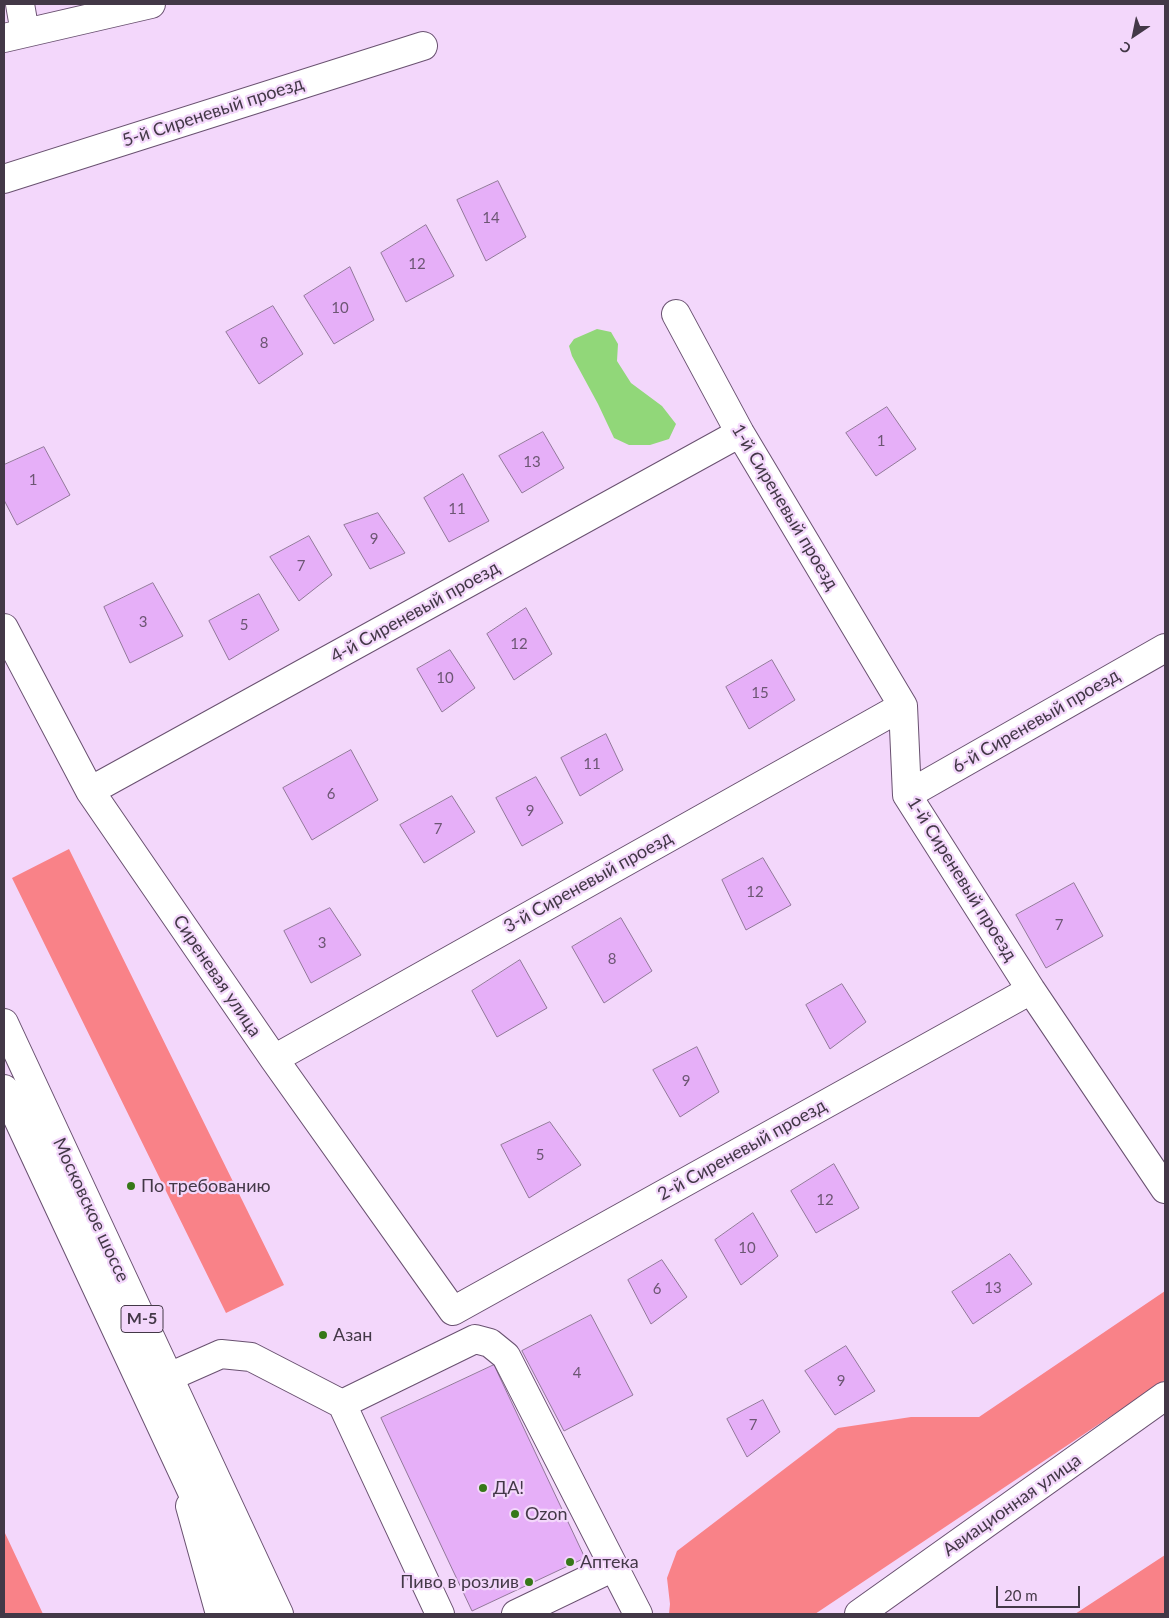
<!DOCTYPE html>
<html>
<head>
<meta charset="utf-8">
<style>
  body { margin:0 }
  #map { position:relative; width:1169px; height:1618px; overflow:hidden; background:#f3d7fb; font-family:Lato,sans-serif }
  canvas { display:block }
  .frame { position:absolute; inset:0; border:5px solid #433847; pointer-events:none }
  .north { position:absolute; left:1109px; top:10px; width:50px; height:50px; -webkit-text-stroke:4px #f3d7fb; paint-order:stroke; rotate:214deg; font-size:14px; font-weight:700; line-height:20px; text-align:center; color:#433847 }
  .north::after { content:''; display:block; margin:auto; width:18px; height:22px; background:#433847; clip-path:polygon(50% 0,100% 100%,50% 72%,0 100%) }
  .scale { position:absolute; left:996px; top:1586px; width:84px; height:22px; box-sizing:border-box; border:2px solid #433847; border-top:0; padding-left:6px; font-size:15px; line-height:18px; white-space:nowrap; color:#433847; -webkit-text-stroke:4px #f3d7fb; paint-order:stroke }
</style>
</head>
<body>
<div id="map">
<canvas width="1169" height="1618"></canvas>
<div class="frame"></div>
<div class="north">С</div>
<div class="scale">20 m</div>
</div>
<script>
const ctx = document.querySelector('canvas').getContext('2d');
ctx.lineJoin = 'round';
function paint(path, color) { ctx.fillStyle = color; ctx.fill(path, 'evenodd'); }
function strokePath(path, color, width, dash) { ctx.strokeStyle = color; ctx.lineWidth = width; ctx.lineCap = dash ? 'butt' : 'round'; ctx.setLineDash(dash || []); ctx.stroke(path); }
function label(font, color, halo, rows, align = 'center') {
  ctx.font = font + ' Lato,sans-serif'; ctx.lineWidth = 4.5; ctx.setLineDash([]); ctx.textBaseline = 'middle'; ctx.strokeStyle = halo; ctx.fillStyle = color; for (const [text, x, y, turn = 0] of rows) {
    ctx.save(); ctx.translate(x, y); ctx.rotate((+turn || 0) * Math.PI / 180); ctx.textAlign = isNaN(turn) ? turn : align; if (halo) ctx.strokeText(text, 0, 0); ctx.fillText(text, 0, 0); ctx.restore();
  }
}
paint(new Path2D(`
  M69 849 284 1285 226 1313 12 878Z
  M1165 1291V1380L815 1614H669L670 1604 667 1578 677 1551 838 1428 911 1417H979Z
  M4 1531 43 1614H4Z
  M1165 1555V1614H1075Z`), '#f98288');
paint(new Path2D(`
  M597 329 611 332 618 344 617 361 631 383 662 406 676 424 669 439 650 445H629L614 438 598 404 572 356 569 346 574 339Z`), '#91d779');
const building = new Path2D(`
  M498 181 526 237 486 261 457 200Z
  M426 225 454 276 406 302 381 253Z
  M350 267 374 320 334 344 304 296Z
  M273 306 303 354 259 384 226 332Z
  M887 407 916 449 876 476 846 433Z
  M543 432 564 468 522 493 499 456Z
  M44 447 70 495 17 525 4 500V465Z
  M463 474 489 521 449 542 424 498Z
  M378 513 405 553 370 569 344 525Z
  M309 536 332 575 299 601 270 557Z
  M153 583 183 636 130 663 104 607Z
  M259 594 279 630 229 660 209 621Z
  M526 608 552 654 514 680 487 634Z
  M450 650 475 688 442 712 417 669Z
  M772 660 795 700 749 729 726 687Z
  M606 734 623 770 580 796 561 758Z
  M351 750 378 800 312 840 283 788Z
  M536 777 563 823 522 846 496 798Z
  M452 796 475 832 424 863 400 825Z
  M763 858 791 905 746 930 722 880Z
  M1074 883 1103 936 1046 968 1016 915Z
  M330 908 361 955 311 983 284 931Z
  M621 918 652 971 604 1003 572 947Z
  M520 960 547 1008 497 1037 472 991Z
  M842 984 866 1022 830 1049 806 1005Z
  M697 1047 719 1092 680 1117 653 1070Z
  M550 1122 581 1165 529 1198 501 1145Z
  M834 1164 859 1208 816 1233 791 1191Z
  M753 1213 778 1256 741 1285 715 1240Z
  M1010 1254 1032 1284 973 1324 952 1292Z
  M662 1260 687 1297 651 1324 628 1280Z
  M591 1315 633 1395 564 1431 522 1351Z
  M846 1346 875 1391 835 1415 805 1371Z
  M494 1365 585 1558 472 1611 381 1418Z
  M763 1400 780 1432 747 1457 727 1419Z`);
paint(building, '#e6aff8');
strokePath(building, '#917899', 1);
const minor = new Path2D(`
  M20 4 25 33
  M4 38 151 4
  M4 179 423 46
  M676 314 740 433 903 706 907 795 1031 990 1165 1189
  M4 628 90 791 274 1059 453 1311 1031 990
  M90 791 740 433
  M907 795 1165 648
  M274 1059 903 706
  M169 1377 221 1354 251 1357 342 1404 475 1339 490 1343 506 1356 638 1614
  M342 1404 440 1614
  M190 1506 220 1614
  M516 1614 614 1567
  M859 1614 1165 1396`);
const highway = new Path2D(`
  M4 1023 279 1614
  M4 1089 249 1614`);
strokePath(minor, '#695170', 30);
strokePath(highway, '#695170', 30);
strokePath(minor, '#fff', 28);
strokePath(highway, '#fff', 28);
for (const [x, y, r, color] of [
  [131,1186,5,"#367818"],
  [323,1335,5,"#367818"],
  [483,1488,5,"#367818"],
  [515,1514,5,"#367818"],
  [570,1562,5,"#367818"],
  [529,1582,5,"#367818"]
]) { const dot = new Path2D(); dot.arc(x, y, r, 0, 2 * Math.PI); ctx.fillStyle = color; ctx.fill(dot); strokePath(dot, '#f3d7fb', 2); }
label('15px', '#6c5673', null, [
  ["14",491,218],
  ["12",417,264],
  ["10",340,308],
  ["8",264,343],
  ["1",881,441],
  ["13",532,462],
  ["1",33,480],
  ["11",457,509],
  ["9",374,539],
  ["7",301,566],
  ["3",143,622],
  ["5",244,625],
  ["12",519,644],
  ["10",445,678],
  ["15",760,693],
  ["11",592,764],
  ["6",331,794],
  ["9",530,811],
  ["7",438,829],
  ["12",755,892],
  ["7",1059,925],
  ["3",322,943],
  ["8",612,959],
  ["9",686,1081],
  ["5",540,1155],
  ["12",825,1200],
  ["10",747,1248],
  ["13",993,1288],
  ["6",657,1289],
  ["4",577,1373],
  ["9",841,1381],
  ["7",753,1425]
]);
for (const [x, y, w] of [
  [142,1319,42]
]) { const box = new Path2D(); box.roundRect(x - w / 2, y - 13.5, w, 27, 4); ctx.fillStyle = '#f3d7fb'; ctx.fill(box); strokePath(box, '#433847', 1); }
label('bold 16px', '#433847', null, [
  ["М-5",142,1319]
]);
label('18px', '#433847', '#f3d7fb', [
  ["5-й Сиреневый проезд",213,112,-18],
  ["1-й Сиреневый проезд",785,507,59],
  ["4-й Сиреневый проезд",415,612,-29],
  ["6-й Сиреневый проезд",1036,721,-30],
  ["1-й Сиреневый проезд",962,879,58],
  ["3-й Сиреневый проезд",588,882,-29],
  ["Сиреневая улица",217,976,56],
  ["2-й Сиреневый проезд",742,1150,-29],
  ["Московское шоссе",91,1210,65],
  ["Авиационная улица",1012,1505,-35]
]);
label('18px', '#433847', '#f3d7fb', [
  ["По требованию",141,1186],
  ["Азан",333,1335],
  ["ДА!",493,1488],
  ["Ozon",525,1514],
  ["Аптека",580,1562],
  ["Пиво в розлив",519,1582,"right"]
], 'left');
</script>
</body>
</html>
